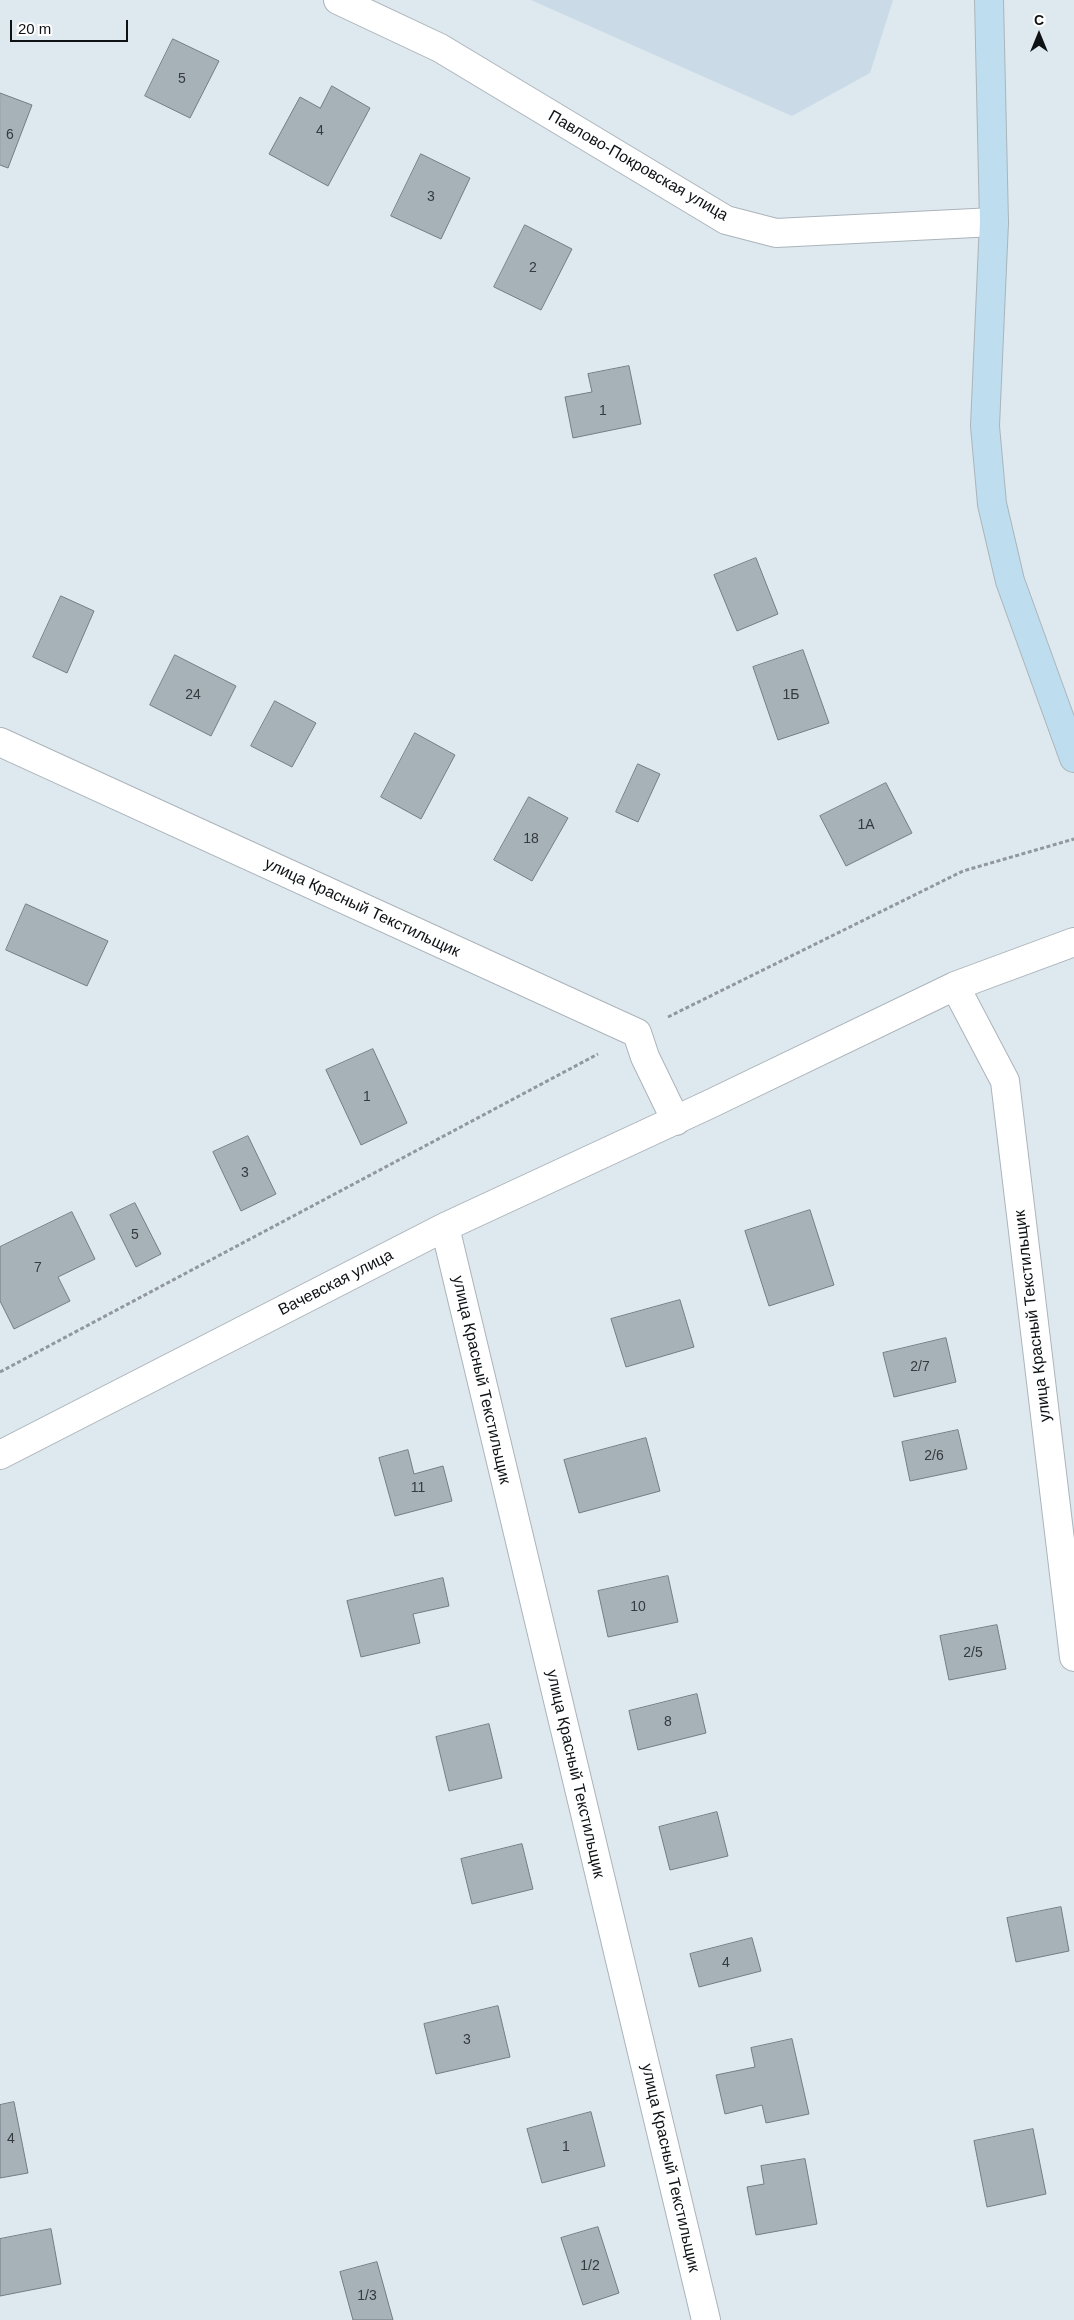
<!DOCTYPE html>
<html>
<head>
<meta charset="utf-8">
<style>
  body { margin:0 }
  #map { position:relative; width:1074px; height:2320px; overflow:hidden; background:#dee8ef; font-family:Helvetica,sans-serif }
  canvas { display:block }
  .north { position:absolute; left:1014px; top:10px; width:50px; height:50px; -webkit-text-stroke:4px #fff; paint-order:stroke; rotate:0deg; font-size:14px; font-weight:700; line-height:20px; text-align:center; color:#0e1214 }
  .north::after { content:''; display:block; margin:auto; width:18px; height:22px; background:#0e1214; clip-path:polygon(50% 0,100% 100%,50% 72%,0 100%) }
  .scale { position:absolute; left:10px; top:20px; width:118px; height:22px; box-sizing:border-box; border:2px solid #0e1214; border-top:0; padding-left:6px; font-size:15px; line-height:18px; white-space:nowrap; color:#0e1214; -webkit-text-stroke:4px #fff; paint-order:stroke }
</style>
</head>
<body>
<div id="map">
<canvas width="1074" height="2320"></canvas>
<div class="north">С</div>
<div class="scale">20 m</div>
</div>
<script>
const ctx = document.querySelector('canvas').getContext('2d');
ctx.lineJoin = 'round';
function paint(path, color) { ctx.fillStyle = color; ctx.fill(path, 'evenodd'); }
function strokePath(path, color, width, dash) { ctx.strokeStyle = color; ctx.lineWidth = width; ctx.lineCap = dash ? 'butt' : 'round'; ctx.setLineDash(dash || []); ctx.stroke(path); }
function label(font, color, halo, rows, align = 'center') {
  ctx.font = font + ' Helvetica,sans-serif'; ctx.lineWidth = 4.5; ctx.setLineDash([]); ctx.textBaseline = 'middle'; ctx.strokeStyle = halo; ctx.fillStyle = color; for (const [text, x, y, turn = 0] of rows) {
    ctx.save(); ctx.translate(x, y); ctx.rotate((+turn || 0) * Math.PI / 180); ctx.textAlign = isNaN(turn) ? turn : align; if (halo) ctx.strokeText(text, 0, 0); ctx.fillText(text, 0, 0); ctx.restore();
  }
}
paint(new Path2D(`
  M531 0H893L870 73 792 116Z`), '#cadbe7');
const building = new Path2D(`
  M173 39 219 61 190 118 145 96Z
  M332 86 370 108 328 186 269 154 300 97 320 108Z
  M0 93 32 105 8 168 0 165Z
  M421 154 470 178 441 239 391 216Z
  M525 225 572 249 541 310 494 287Z
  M629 366 641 424 573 438 565 397 592 392 588 374Z
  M756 558 778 614 737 631 714 575Z
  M61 596 94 611 67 673 33 657Z
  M803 650 829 723 778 740 753 667Z
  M175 655 236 686 211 736 150 705Z
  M275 701 316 723 292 767 251 746Z
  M415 733 455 755 421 819 381 797Z
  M638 764 660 774 638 822 616 812Z
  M886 783 912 833 846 866 820 816Z
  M529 797 568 818 532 881 494 860Z
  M26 904 108 941 87 986 6 950Z
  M373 1049 407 1123 361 1145 326 1070Z
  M248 1136 276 1194 241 1211 213 1152Z
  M135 1203 161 1254 136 1267 110 1215Z
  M810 1210 834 1285 769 1306 745 1231Z
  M72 1212 95 1259 58 1277 70 1301 14 1329 0 1301V1247Z
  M680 1300 694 1347 626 1367 611 1319Z
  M946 1338 956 1382 894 1397 883 1353Z
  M958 1430 967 1469 910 1481 902 1442Z
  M646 1438 660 1491 579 1513 564 1460Z
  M408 1450 414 1474 443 1466 452 1501 395 1516 379 1458Z
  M668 1576 678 1622 608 1637 598 1591Z
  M443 1578 449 1606 413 1614 420 1643 361 1657 347 1601Z
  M997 1625 1006 1669 949 1680 940 1636Z
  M697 1694 706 1733 638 1750 629 1711Z
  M489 1724 502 1778 449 1791 436 1737Z
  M717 1812 728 1856 670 1870 659 1827Z
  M522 1844 533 1889 472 1904 461 1859Z
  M1061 1907 1069 1951 1016 1962 1007 1918Z
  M752 1938 761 1971 699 1987 690 1954Z
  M498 2006 510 2057 436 2074 424 2024Z
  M792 2039 809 2114 766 2123 762 2105 725 2114 716 2075 755 2067 751 2048Z
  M14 2102 28 2173 0 2178V2105Z
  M591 2112 605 2166 542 2183 527 2129Z
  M1033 2129 1046 2194 987 2207 974 2141Z
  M805 2159 817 2224 756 2235 747 2187 764 2184 761 2166Z
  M598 2227 619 2293 583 2305 561 2238Z
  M51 2229 61 2284 0 2296V2239Z
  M377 2262 393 2320H353L340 2272Z`);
paint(building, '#a7b1b8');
strokePath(building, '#747d83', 1);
const minor = new Path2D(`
  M338 0 440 48 726 220 776 233 994 222
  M0 742 637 1033 645 1057 676 1121
  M955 986 1005 1081 1074 1657
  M445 1227 706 2320
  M0 1455 445 1227 710 1104 955 986 1074 942`);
const secondary = new Path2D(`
  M989 0 994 222 985 426 992 504 1010 581 1074 758`);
strokePath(minor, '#abb4bb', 30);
strokePath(secondary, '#abb4bb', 30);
strokePath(new Path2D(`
  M668 1017 963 871 1074 839
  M0 1372 598 1054`), '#90979d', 3, [4, 2.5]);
strokePath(minor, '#fff', 28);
strokePath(secondary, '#bedeef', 28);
label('14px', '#343a3d', null, [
  ["5",182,79],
  ["4",320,131],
  ["6",10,135],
  ["3",431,197],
  ["2",533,268],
  ["1",603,411],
  ["24",193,695],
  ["1Б",791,695],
  ["1А",866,825],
  ["18",531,839],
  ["1",367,1097],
  ["3",245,1173],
  ["5",135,1235],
  ["7",38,1268],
  ["2/7",920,1367],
  ["2/6",934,1456],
  ["11",418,1488],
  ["10",638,1607],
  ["2/5",973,1653],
  ["8",668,1722],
  ["4",726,1963],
  ["3",467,2040],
  ["4",11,2139],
  ["1",566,2147],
  ["1/2",590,2266],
  ["1/3",367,2296]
]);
label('16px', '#0e1214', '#fff', [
  ["Павлово-Покровская улица",638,166,30],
  ["улица Красный Текстильщик",362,908,25],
  ["Вачевская улица",336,1283,-27],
  ["улица Красный Текстильщик",1033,1316,-97],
  ["улица Красный Текстильщик",481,1380,77],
  ["улица Красный Текстильщик",575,1774,77],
  ["улица Красный Текстильщик",670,2168,77]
]);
</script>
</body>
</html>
